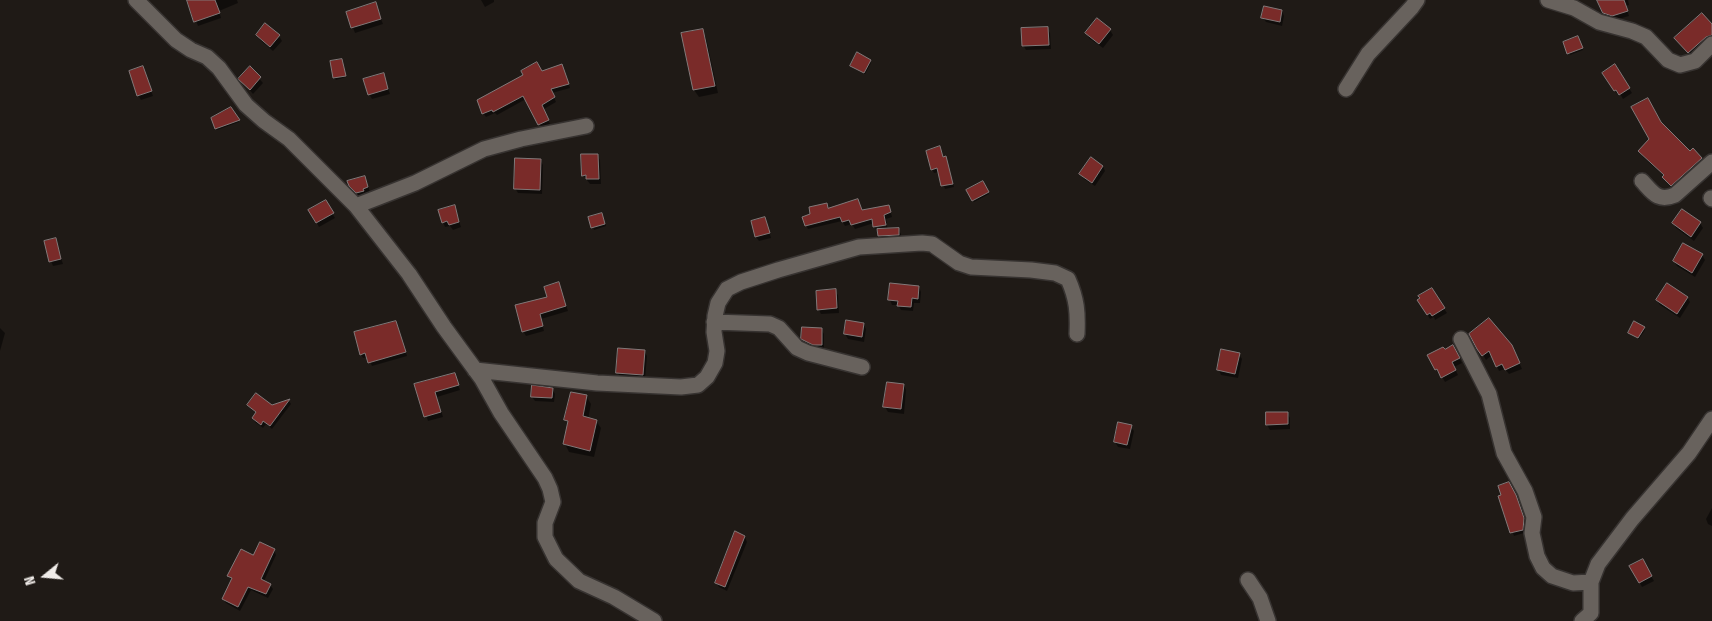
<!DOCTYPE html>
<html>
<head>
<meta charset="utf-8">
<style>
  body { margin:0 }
  #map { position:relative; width:1712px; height:621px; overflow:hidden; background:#1f1a16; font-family:"Fira Sans Condensed",sans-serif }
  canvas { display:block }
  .north { position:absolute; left:20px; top:551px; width:50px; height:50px; -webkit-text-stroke:4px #1f1a16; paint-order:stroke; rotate:253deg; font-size:14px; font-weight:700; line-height:20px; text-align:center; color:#efebe8 }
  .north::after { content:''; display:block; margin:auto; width:18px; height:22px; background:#efebe8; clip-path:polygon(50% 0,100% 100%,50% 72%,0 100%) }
</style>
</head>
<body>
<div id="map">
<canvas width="1712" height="621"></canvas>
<div class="north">N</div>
</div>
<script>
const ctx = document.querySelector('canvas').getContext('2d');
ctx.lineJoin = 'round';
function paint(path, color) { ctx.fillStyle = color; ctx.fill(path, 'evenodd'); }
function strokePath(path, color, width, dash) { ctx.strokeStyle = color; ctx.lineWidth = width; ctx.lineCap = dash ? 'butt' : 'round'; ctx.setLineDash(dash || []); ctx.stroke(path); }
paint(new Path2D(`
  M188 0H237L238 3 219 11 221 18 198 26Z
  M481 0H494V2L485 7Z
  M1598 0H1628L1629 5 1626 6 1629 16 1615 20 1605 17Z
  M375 4 383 24 355 33 347 12Z
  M1282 11 1284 16 1282 26 1266 22 1263 18Z
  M1097 20 1110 30 1113 35 1103 48 1089 38 1087 33Z
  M1712 26V40L1692 57 1679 43Z
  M1047 28 1050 33 1051 49 1026 50 1023 45Z
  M702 30 706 38 718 93 699 97 694 90Z
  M257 35 279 36 282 41 273 51 260 40Z
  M1578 38 1583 50 1570 55 1569 53Z
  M870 61 871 63 865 74 851 66Z
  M343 62 346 77 336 80 334 78Z
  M1615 66 1632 93 1623 99 1620 94 1618 95 1604 73Z
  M143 68 153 96 141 100 138 95Z
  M250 68 263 83 253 94 240 79Z
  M564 70 570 88 552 93 556 102 544 109 550 124 542 128 526 99 497 115 495 113 486 117 483 113Z
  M383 75 390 94 372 99 369 94Z
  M230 109 239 122 217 130 216 128Z
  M1660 124 1690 152 1693 150 1705 165 1675 191 1667 183 1664 176 1643 157 1640 151 1650 140Z
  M940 148 944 158 947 161 954 187 945 189 939 172 934 173 932 169Z
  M597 155 600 160 601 184H590L583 175Z
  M540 160 543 165 542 194 518 193 515 188Z
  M1103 166 1105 171 1095 186 1084 179 1081 174Z
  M365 177 370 192 365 193V196L360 197 350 185Z
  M983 183 989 194 974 202 968 191Z
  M858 200 862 211 889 206 892 217 886 219 887 223 874 226V223L855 229 852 224 845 226 842 221 808 229 806 225 812 215 826 204 829 210Z
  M325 201 335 218 319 227 310 210Z
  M454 207 461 227 453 230 450 226 445 227 443 222Z
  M602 216 606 226 594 230 590 218Z
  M765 218 771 238 759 241 756 237Z
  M1674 223H1700L1703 228 1694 241 1676 228Z
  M887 226 888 230 898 229 901 234V240L882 241 879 231H877L875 228Z
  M55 240 63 264 53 266 51 261Z
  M1702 255 1705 260 1695 277 1677 266 1674 261Z
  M559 284 568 311 541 319 544 331 526 336 523 331Z
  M919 287 921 292 920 303H914L913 311 901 310 898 305H892L890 300Z
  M1431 289 1447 313 1435 320 1434 317 1430 319 1419 300Z
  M835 291 838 295 839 313 821 314 819 310Z
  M1687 297 1690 302 1680 318 1660 305 1657 300Z
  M863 324 866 329 864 342 848 339 845 334Z
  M398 326 407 356 372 366 368 357 363 358 361 354Z
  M0 328 5 333 0 351Z
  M1644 328 1645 330 1639 339 1630 333Z
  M821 329 824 334V349H815L805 343 802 338Z
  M1471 335 1514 351 1522 369 1509 374 1505 369 1499 371 1492 355 1486 360Z
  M1453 347 1462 363 1454 367 1458 375 1445 382 1440 373 1439 374 1429 356Z
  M619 350 644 351 647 356 645 379 620 378 618 373Z
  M1239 354 1242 359 1238 378 1221 375 1219 370Z
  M454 374 460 390 437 397 443 417 428 421 416 385Z
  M904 385 906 390 904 414 888 412 885 407Z
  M552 389 555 394 554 402 535 401 532 397Z
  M586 396 591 404 588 419 596 421 601 428 594 457 569 452 565 444 569 425 566 420Z
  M289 401 291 404 272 429 266 424 263 428 255 422 253 418 256 413 248 405 271 407Z
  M1287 413 1290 418V429L1270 430 1267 425Z
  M1131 427 1134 431 1130 449 1118 447 1115 442Z
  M1509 484 1518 500 1526 523 1524 533 1514 536 1499 497 1503 496Z
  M1712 508V526L1708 524 1706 519Z
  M736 533 745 537 747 542 727 591 719 587 716 582Z
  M274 550 276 555 264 581 270 585 273 589 268 598 251 590 240 611 226 603 223 599 231 580 229 576 253 556Z
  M1642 560 1654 581 1642 587 1631 567Z`), '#0007');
const building = new Path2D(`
  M187 0H215L220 13 194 22Z
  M1597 0H1624L1628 11 1612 16 1603 13Z
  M376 2 381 19 351 28 346 12Z
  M1264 6 1282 10 1280 22 1261 18Z
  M1702 13 1712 24V35L1706 37 1688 53 1674 38Z
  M1097 18 1111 29 1099 44 1085 33Z
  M265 23 280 35 270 47 256 35Z
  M1048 27 1049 45 1022 46 1021 28Z
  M703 29 715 86 693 90 681 33Z
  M1578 36 1583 48 1567 54 1563 42Z
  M857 52 871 60 864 73 850 66Z
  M342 59 346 76 333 78 330 61Z
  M537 62 542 71 562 64 569 84 551 89 555 97 542 105 549 120 538 125 523 96 493 112 492 110 482 114 477 100 523 75 521 71Z
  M1615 64 1630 88 1619 95 1616 90 1614 91 1602 73Z
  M143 66 152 91 137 96 129 71Z
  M250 66 261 77 250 90 238 79Z
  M384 73 388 89 368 95 363 79Z
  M1648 98 1661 122 1690 151 1693 148 1702 158 1671 186 1662 177 1664 175 1638 151 1649 139 1631 107Z
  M231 107 240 120 215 129 211 118Z
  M940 146 943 157 946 156 953 184 941 186 937 168 931 170 926 151Z
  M581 154H598L599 179H586V175L582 176Z
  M1091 157 1103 166 1092 183 1079 174Z
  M515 158 541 159 540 190 514 189Z
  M365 176 368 187 363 189 364 191 356 193 349 186 347 181Z
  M983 181 989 192 972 201 966 190Z
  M858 199 862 210 889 205 891 212 884 215 886 225 873 227 872 219 851 225 849 220 842 222 840 217 805 226 802 217 810 214 809 207 827 203 828 208Z
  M326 200 334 213 316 223 308 210Z
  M455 205 459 222 449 225 447 221 442 223 438 210Z
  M1682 209 1701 222 1691 237 1672 223Z
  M602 213 605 224 591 228 588 217Z
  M765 217 770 233 755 237 751 221Z
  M899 228V235L878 236 877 229Z
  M56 238 61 259 49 262 44 241Z
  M1683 243 1703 254 1692 273 1673 261Z
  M559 282 566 306 540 314 543 326 522 332 515 305 547 297 544 287Z
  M890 283 919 286 918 299 912 298 911 307 897 306 898 301 888 300Z
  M1667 283 1688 297 1677 314 1656 300Z
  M1432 288 1445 308 1432 316 1430 313 1427 315 1417 300 1420 298 1418 296Z
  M836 289 837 308 817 310 816 291Z
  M1489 318 1512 345 1520 363 1505 370 1502 364 1496 367 1489 351 1482 356 1477 349 1469 334Z
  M846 320 864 323 862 337 844 334Z
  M396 321 406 352 368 363 365 353 360 355 354 332Z
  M1634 321 1645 327 1638 338 1628 333Z
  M802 327 822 328V345H813L801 339Z
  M1453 345 1460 358 1452 362 1456 370 1441 378 1437 369 1435 370 1427 355 1443 347 1445 349Z
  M618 348 645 350 643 375 616 373Z
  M1221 349 1240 353 1235 374 1217 370Z
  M455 373 459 385 435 392 441 412 424 417 414 384Z
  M887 382 904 384 901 409 883 407Z
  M532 385 553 388 552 398 531 397Z
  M571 392 587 395 583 416 597 420 590 451 563 444 568 421 564 420Z
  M256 393 272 405 290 399 270 426 263 421 261 425 252 418 256 412 247 405Z
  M1266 412H1288V424L1266 425Z
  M1118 422 1132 425 1127 445 1114 442Z
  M1509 482 1516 495 1524 518 1523 530 1510 533 1498 496 1501 495 1498 486Z
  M735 531 745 536 725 587 715 583Z
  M260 542 275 549 261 579 271 584 266 594 248 587 238 607 222 599 232 578 227 576 241 549 253 555Z
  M1643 559 1652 576 1639 583 1629 566Z`);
paint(building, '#7a2b29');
strokePath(building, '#827979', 1);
const minor = new Path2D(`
  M136 0 176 40 191 50 207 57 219 68 246 105 264 121 289 139 356 206 409 274 444 327 482 379 501 413 545 478 550 489 553 502 545 523V537L556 559 579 581 614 597 654 621
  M1548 0 1574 8 1599 22 1632 31 1646 37 1668 60 1680 65 1695 61 1712 44
  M1346 89 1368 54 1412 7 1417 0
  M1642 181C1653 193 1658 202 1675 195L1712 162
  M1711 198 1712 199
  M356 206 415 183 484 149 521 139 586 126
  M714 322 770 324 779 328 797 348 808 353 862 367
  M1461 339 1489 394 1504 453 1525 491 1534 517 1532 533 1537 556 1543 568 1552 576 1573 583 1591 582
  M475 370 597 383 681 387 698 385 707 377 715 363 717 351 714 332 715 316 718 303 727 289 741 282 778 270 859 247 922 243 932 244 959 263 971 267 1031 270 1055 273 1068 279C1077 299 1078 313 1077 334
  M1248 580 1260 598 1268 621
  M1582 621 1591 613V582L1598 564 1632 519 1689 453 1712 419`);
strokePath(minor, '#373331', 18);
strokePath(minor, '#68625d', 15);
</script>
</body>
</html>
